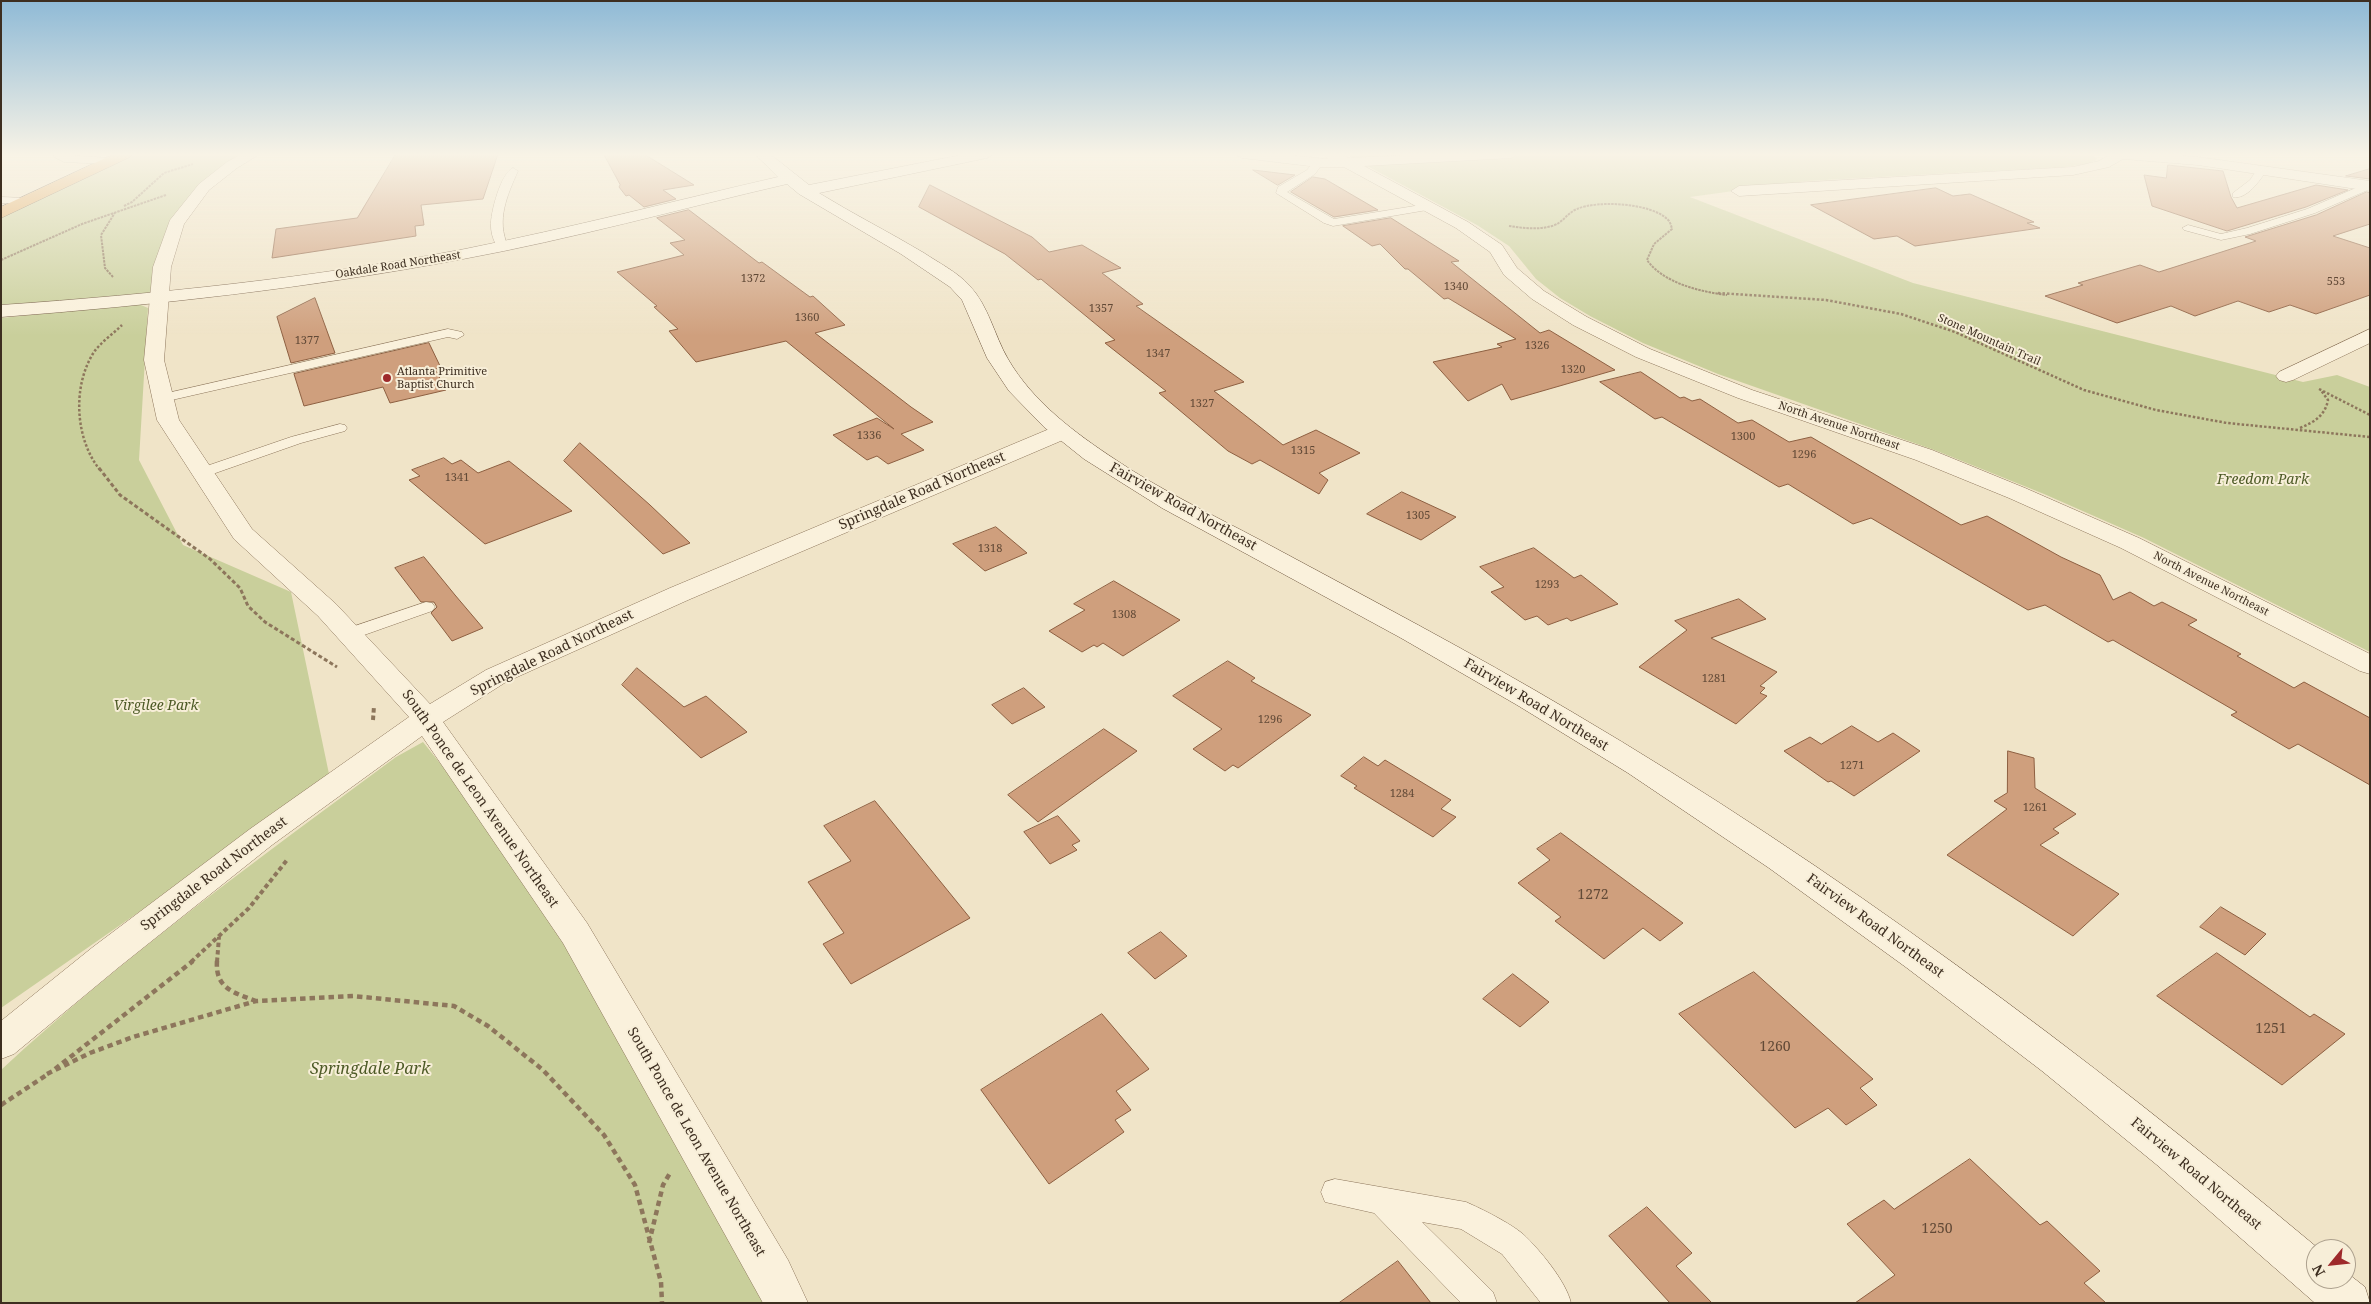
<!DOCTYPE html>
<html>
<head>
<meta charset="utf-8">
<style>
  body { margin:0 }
  #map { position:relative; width:2371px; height:1304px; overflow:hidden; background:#f0e4c8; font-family:"Noto Serif",serif }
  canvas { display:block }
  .frame { position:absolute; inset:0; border:2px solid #3d2e20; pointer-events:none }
  .north { position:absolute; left:2306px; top:1239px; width:50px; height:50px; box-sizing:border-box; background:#f7eed8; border:1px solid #ada18e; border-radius:50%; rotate:242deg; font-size:14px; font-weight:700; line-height:20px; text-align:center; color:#3d2e20 }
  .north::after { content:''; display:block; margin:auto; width:18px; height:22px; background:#9e2a2b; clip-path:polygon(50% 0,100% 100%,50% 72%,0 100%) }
</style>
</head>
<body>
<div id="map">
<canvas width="2371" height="1304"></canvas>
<div class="frame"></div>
<div class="north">N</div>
</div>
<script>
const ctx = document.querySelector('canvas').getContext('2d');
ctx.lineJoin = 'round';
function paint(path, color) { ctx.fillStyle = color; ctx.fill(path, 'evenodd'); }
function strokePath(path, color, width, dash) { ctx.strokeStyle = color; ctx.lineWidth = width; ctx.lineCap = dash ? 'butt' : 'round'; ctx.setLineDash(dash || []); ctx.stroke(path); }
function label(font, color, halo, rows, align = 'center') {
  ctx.font = font + ' "Noto Serif",serif'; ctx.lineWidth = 4; ctx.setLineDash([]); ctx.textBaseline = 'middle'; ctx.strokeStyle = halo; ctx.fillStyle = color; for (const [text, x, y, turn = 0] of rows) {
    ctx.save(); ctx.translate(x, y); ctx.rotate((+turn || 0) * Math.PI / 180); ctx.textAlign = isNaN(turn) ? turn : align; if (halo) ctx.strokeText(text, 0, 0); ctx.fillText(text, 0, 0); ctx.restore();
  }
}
paint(new Path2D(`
  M135 154H251L232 165 174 224 151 296 1 308V217Z
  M1345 154 2093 155 2097 160 2087 164 2065 167 1807 181 1690 197 1913 283 2303 382 2337 375 2370 387V652L2144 538 2044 494 1937 451 1718 374 1643 343 1590 316 1560 298 1536 279 1509 246 1477 225Z
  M129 305H141L148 308 139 460 183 545 291 592 329 774 149 905 1 1008V318Z
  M423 742 538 885 776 1303H1V1070C124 956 261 857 396 757Z`), '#c9cf9b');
const building = new Path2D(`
  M396 154H498L483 199 421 205 424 225 415 226 416 236 272 258 276 229 357 218Z
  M604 154H644L694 185 663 190 676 199 644 207 629 195 626 196 619 187 620 185Z
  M2168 165 2223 171 2231 197 2237 208 2316 185 2348 190 2306 207 2227 231 2152 206 2144 175 2166 178Z
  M2370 169V179L2346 176Z
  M1253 170 1295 175 1278 185Z
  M1313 177 1325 179 1378 210 1334 217 1291 192Z
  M930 185 1032 237 1049 252 1082 245 1121 268 1102 273 1143 304 1136 306 1244 382 1214 391 1283 445 1316 430 1360 453 1319 473 1328 480 1319 494 1260 460 1252 464 1228 451 1159 393 1166 391 1105 343 1115 340 1041 279 1038 280 1005 254 919 207Z
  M1936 188 1953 196 1970 194 2034 222 2027 223 2040 228 1915 246 1897 236 1874 239 1811 205Z
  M2367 192 2370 193V224L2333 236 2370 248V295L2316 314 2290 305 2269 312 2238 301 2195 316 2171 306 2117 323 2045 296 2083 285 2078 283 2140 265 2159 272 2256 241 2245 237 2316 215Z
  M689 210 759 263 762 262 810 297 813 296 845 325 815 333 911 407 933 422 901 434 924 450 888 464 877 456 867 460 833 435 877 418 894 429 786 341 696 362 669 331 678 329 654 307 657 306 617 272 684 255 670 243 685 240 657 218Z
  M1391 218 1459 261 1451 262 1540 333 1549 330 1615 370 1511 400 1502 384 1468 401 1433 362 1502 347 1497 344 1516 339 1448 298 1444 299 1408 269H1405L1380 244 1372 246 1343 226Z
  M315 298 335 353 291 363 277 317Z
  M429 343 441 368 435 369 446 390 390 403 383 387 304 406 294 374Z
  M1641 372 1680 398 1684 397 1692 401 1700 399 1738 423 1752 420 1789 442 1811 437 1961 525 1987 516 2061 557 2100 575 2113 600 2130 592 2154 606 2162 602 2197 620 2188 625 2241 654 2237 656 2294 688 2304 682 2370 718V785L2298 744 2289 749 2231 715 2237 712 2113 640 2108 642 2045 605 2028 610 1871 518 1853 524 1788 484 1779 487 1662 417 1655 419 1600 382Z
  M580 443 650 505 690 543 663 554 564 461Z
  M444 458 452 464 461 460 478 473 509 461 572 511 485 544 409 480 420 476 412 470Z
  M1402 492 1456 517 1421 540 1367 514Z
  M996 527 1027 553 985 571 953 544Z
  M1534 548 1574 578 1581 575 1618 604 1571 621 1567 618 1548 625 1537 616 1525 620 1491 592 1504 587 1480 567Z
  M424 557 455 595 483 628 452 641 431 613 437 607 434 602H421L395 568Z
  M1114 581 1180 620 1123 656 1103 643 1097 647 1094 645 1082 652 1049 631 1085 610 1074 604Z
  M1739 599 1766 619 1711 638 1777 672 1760 686 1765 688 1760 693 1767 696 1736 724 1639 667 1687 630 1675 621Z
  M1228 661 1255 678 1251 681 1311 715 1238 768 1233 765 1225 771 1193 749 1222 729 1173 696Z
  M637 668 684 707 706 696 747 732 701 758 622 685Z
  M1024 688 1045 707 1012 724 992 705Z
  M1852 726 1878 742 1893 733 1920 751 1854 796 1831 781 1828 782 1784 751 1810 737 1821 744Z
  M1104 729 1137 751 1038 822 1008 795Z
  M2008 751 2034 758 2035 788 2076 814 2053 829 2059 833 2040 845 2119 894 2073 936 1947 855 2007 809 1994 801 2007 793Z
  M1364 757 1378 766 1385 760 1451 800 1441 809 1456 817 1433 837 1354 788 1357 786 1341 776Z
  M875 801 970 918 851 984 823 944 844 933 808 882 851 861 824 826Z
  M1058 816 1080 841 1072 845 1077 850 1050 864 1024 832Z
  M1561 833 1683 923 1660 941 1643 928 1604 959 1555 921 1561 917 1518 883 1550 860 1537 849Z
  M2221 907 2266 934 2245 955 2200 927Z
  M1161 932 1187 956 1155 979 1128 953Z
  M2217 953 2310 1017 2314 1014 2345 1034 2282 1085 2157 996Z
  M1754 972 1873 1079 1860 1088 1877 1105 1846 1125 1828 1108 1795 1128 1679 1014Z
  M1513 974 1549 1002 1520 1027 1483 999Z
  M1102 1014 1149 1069 1116 1091 1131 1110 1115 1120 1124 1132 1049 1184 981 1090Z
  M1970 1159 2040 1225 2047 1221 2100 1271 2084 1283 2106 1303H1855L1895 1275 1847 1224 1884 1200 1894 1209Z
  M1647 1207 1692 1253 1676 1266 1712 1303H1670L1609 1236Z
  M1398 1261 1431 1303H1339Z`);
paint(building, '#cf9f7d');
strokePath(building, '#8d5f41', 1);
const lane = new Path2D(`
  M54 154 109 158 114 161 109 164 64 162 54 157Z
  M1318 160 1323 163 1315 174 1287 192 1334 219 1427 204 1432 207 1427 210 1333 226 1324 223 1276 193 1278 187 1307 170 1314 161Z
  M2262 167 2267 170C2260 180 2247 200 2233 197V193L2250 180 2258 168Z
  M513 168 518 171C507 196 496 220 508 246L502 249 498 248C494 242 491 234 491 226 490 214 501 172 513 168Z
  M2370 182V189L2315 213 2250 234 2221 240 2184 230 2182 228 2188 225 2221 234 2247 228 2307 209Z
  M1 197 27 198 32 201 27 204 1 203Z
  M448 329 462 332 464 335 457 339 448 337 163 402 156 398 163 394Z
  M340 424 345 425 347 428 345 431 301 443 207 476H195L193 473 195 470 291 437Z
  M426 602 432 603 435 607 432 611 350 640 343 638 341 634 343 630Z
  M1335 1179 1466 1202C1482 1209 1510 1223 1523 1234 1539 1249 1566 1281 1571 1303H1541L1502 1254 1461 1229 1422 1222 1493 1292 1497 1303H1461L1374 1213 1325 1202 1321 1192 1325 1182Z`);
const street = new Path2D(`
  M242 154H260L237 168 209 190 184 224 171 267 164 360 179 420 252 529 336 604 430 704 486 670 670 588 1054 427 1062 425 1070 427 1073 432 1070 437 688 600 506 682 443 722 587 923 788 1260 808 1303H763L563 943 422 736 272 845 119 967 14 1054 1 1059V1021L93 947 250 829 409 717 318 616 234 539 157 420 144 360 153 267 170 220 199 184 227 162Z
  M1235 154H1278L1328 159 1323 154H1341L1349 158 1433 154H1518L1511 158 1364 166 1468 222 1502 245 1517 268 1544 291 1587 317 1650 349 1752 390 1932 450 2025 488 2139 538 2370 654V674L2360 671 2121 548 2009 498 1916 460 1738 398 1636 357 1573 325 1532 299 1504 275 1490 252 1456 228 1344 167H1318L1242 158Z
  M2106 154H2165L2198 157 2370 181V191L2198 165 2123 159 2109 167 2073 175 1739 196 1731 191 1739 186 2073 167 2099 161 2107 156Z
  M2370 329V343L2293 380 2286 382 2279 380 2276 376 2279 372Z`);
const secondary = new Path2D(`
  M755 154H770L809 185 966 154H994L987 158 819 193C853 214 889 232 924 253 939 263 957 272 969 285 989 306 994 335 1008 359 1033 402 1075 433 1116 460 1162 491 1213 515 1262 541 1366 597 1471 652 1572 712 1837 868 2083 1052 2319 1249H2316V1279H2346V1272L2365 1287 2370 1303H2315L2157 1165 2042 1071 1907 968 1769 868 1628 773 1517 705 1401 638 1162 508 1084 459 1044 427 1009 391 987 358 962 300 950 287 901 254 799 194 787 184C679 209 572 239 463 259 310 288 156 305 1 317V305C157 294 312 278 465 249 570 228 674 201 778 177Z`);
const highway = new Path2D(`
  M114 154H132L130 157 1 218V207Z`);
strokePath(lane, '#8d765c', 1);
strokePath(street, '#8d765c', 1);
strokePath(secondary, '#6f573f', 1);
strokePath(highway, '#5b4430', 1);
strokePath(new Path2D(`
  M124 206 132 202 164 173 193 164
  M1509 226C1523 228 1538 230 1552 226 1563 223 1567 213 1577 209 1597 200 1651 203 1667 219 1670 221 1671 225 1672 229L1654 244 1647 260C1663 283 1701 292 1727 295
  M1 260 82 224 166 195
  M113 277 105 268 101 235 116 211`), '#8d765c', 2, [2.5, 1]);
strokePath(new Path2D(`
  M1718 293 1826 300 1901 314 1955 332 2084 390 2156 410 2227 423 2370 437
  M2319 389 2370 415
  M2300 428C2314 422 2325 416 2328 400L2320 389
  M100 470C75 439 72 386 94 352 101 342 113 334 122 325`), '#8d765c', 2.5, [2.5, 2]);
strokePath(new Path2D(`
  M99 468 120 495 210 559 240 588 248 606 265 622 337 667`), '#8d765c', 3, [4, 2.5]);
strokePath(new Path2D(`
  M373 720 374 706
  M191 962 249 908 287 860
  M217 962 219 937`), '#8d765c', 4, [4.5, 3]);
strokePath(new Path2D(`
  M217 961C215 989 235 993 256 1001
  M55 1069 193 961
  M47 1074 90 1053 133 1037 256 1001 353 996 454 1006 488 1026 543 1070 604 1135 635 1185 661 1282 662 1303
  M1 1105 48 1074
  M649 1243 663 1185 670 1173`), '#8d765c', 4.5, [5.5, 4]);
paint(lane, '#faf1dc');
paint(street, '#faf1dc');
paint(secondary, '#faf1dc');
paint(highway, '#e0a458');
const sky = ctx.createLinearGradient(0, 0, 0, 336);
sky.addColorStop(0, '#8fbad6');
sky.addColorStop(0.46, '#f8f3e6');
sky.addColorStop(1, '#f8f3e600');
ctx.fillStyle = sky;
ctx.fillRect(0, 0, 2371, 336);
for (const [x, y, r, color] of [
  [387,378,5,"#9e2a2b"]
]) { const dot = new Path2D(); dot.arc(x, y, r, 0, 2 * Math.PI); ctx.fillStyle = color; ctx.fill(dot); strokePath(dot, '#f7eed8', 2); }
label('11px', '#3d2e20', '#f7eed8', [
  ["Oakdale Road Northeast",398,265,-9],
  ["Stone Mountain Trail",1989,340,24],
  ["North Avenue Northeast",1839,426,19],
  ["North Avenue Northeast",2211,584,27]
]);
label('11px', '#624a37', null, [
  ["1372",753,279],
  ["553",2336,282],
  ["1340",1456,287],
  ["1357",1101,309],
  ["1360",807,318],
  ["1377",307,341],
  ["1326",1537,346],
  ["1347",1158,354],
  ["1320",1573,370],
  ["1327",1202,404],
  ["1336",869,436],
  ["1300",1743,437],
  ["1315",1303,451],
  ["1296",1804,455],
  ["1341",457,478],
  ["1305",1418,516],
  ["1318",990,549],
  ["1293",1547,585],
  ["1308",1124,615],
  ["1281",1714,679],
  ["1296",1270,720],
  ["1271",1852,766],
  ["1284",1402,794],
  ["1261",2035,808]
]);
label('11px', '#3d2e20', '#f7eed8', [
  ["Atlanta Primitive",397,372],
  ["Baptist Church",397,385]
], 'left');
label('italic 14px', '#4d5a26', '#f7eed8', [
  ["Freedom Park",2263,480],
  ["Virgilee Park",156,706]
]);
label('14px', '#3d2e20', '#f7eed8', [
  ["Springdale Road Northeast",922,491,-23],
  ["Fairview Road Northeast",1183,507,29],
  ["Springdale Road Northeast",552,653,-26],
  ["Fairview Road Northeast",1536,705,31],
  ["South Ponce de Leon Avenue Northeast",480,799,55],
  ["Springdale Road Northeast",214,874,-37],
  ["Fairview Road Northeast",1875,926,36],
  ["South Ponce de Leon Avenue Northeast",696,1142,60],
  ["Fairview Road Northeast",2196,1174,40]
]);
label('14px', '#624a37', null, [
  ["1272",1593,895],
  ["1251",2271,1029],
  ["1260",1775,1047],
  ["1250",1937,1229]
]);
label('italic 16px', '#4d5a26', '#f7eed8', [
  ["Springdale Park",370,1069]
]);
</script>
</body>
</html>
